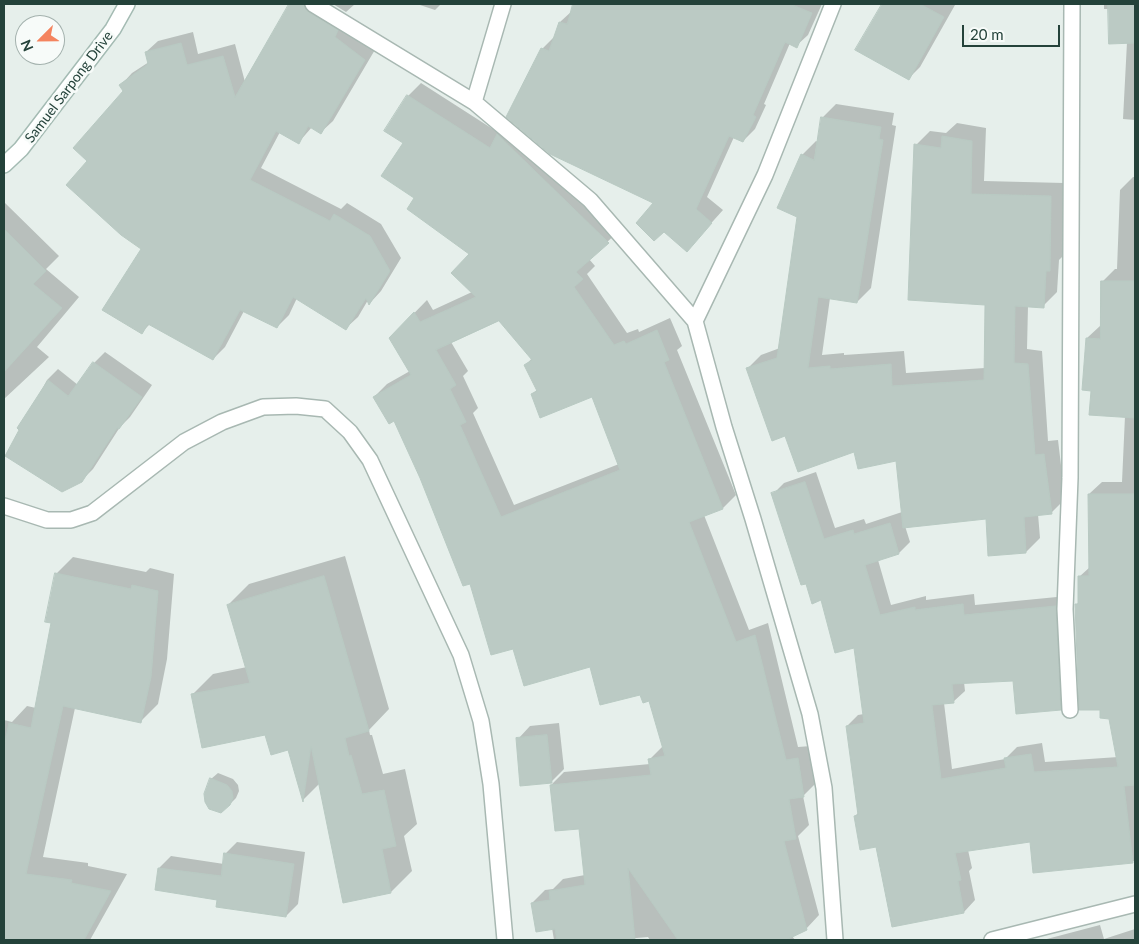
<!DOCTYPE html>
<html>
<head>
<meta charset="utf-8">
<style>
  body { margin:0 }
  #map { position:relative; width:1139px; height:944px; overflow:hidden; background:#e6efeb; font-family:Lato,sans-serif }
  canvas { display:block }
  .frame { position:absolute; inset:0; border:5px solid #24423a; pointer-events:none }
  .north { position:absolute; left:15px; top:15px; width:50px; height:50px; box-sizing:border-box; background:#f7fbf9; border:1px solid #a3b1ad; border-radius:50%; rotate:247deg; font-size:14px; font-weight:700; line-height:20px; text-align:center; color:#24423a }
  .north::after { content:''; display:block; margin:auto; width:18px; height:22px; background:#f4845f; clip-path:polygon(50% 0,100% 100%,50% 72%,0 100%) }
  .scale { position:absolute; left:962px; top:25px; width:98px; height:22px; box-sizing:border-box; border:2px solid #24423a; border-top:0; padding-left:6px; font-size:15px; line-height:18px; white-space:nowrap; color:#24423a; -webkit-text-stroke:4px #f7fbf9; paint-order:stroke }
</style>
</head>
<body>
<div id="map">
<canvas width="1139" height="944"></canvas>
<div class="frame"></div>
<div class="north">N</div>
<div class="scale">20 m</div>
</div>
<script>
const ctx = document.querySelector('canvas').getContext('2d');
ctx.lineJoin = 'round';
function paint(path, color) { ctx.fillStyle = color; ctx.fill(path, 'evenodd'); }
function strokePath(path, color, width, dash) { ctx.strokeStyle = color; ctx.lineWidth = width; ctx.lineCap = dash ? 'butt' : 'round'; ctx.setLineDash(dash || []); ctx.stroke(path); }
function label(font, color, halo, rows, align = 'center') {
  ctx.font = font + ' Lato,sans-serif'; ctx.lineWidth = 5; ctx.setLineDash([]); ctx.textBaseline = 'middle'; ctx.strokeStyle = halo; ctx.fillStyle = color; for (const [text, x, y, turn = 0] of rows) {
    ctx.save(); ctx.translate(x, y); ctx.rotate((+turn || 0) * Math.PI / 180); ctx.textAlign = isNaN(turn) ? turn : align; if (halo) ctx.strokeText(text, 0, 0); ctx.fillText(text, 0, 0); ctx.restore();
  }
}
paint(new Path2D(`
  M291 4H326L376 48 333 121 321 132 312 127 299 142 280 132 261 168 341 209 347 203 381 224 401 258 381 291 370 303 368 300 358 317 346 328 297 298 289 315 277 327 244 311 225 347 213 359 150 324 142 332V248L89 161 125 91 121 85 132 73 149 62 146 52 158 41 193 32 198 54 235 44 245 82Z
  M333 4H355L346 12Z
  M417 4H441L435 10Z
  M574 4H685L661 64 716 4H822L808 35 796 46 790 43 764 104 766 105 755 129 743 141 734 137 707 197 723 210 687 250 655 203 513 121 511 122 621 229 589 259 595 266 587 274 627 333 638 329 639 332 670 318 682 346 677 350 736 495 723 508 704 515 749 630 768 623 798 747 811 746 816 783 803 796 809 825 798 836 819 915 806 929 792 936 795 940H650L648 937 613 940H554L552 928 532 903 545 890 553 889 563 879 585 875 580 828 551 785 564 772 650 764 649 760 663 746 650 699 591 665 514 647 470 582 421 478 395 419 374 397 387 384 410 371 390 338 427 300 433 310 472 292 470 254 416 198 405 143 386 130 408 96 421 83 499 133 512 120 542 49 554 37 555 38 560 22 572 11ZM499 320 532 358 526 365 538 389 532 394 592 395 619 464 514 505 473 413 478 408 463 376 468 371 451 342Z
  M883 4H952L955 5 920 67 908 79 857 50Z
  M1104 4H1135V120L1123 119 1127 42 1109 9H1104Z
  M836 104 894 113 892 125 896 126 871 288 857 302 830 298 822 355 844 353V355L904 351 906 373 985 368 986 303 916 145 930 131 946 133 957 123 986 128 984 181 1064 183 1063 256 1059 260 1057 292 1043 306H1028L1027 349 1042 351 1048 441 1058 440 1065 499 1051 513 1038 514 1040 538 1026 552 987 518 905 526 910 542 899 553 878 560 891 605 926 596V600L974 594 975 605 1067 596 1071 698 1060 709 1014 679 964 682 965 691 953 702 944 703 952 769 1005 759 1017 747 1042 743 1045 762 1133 756 1135 776V861L1034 872 1031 841 968 850 972 868 969 871 975 900 964 912 893 926 877 845 855 816 859 812 847 726 858 715 864 714 855 647 822 599 773 494 784 483 816 472 835 528 864 519 866 524 902 512 897 460 786 434 747 369 761 355 780 348 799 216 802 155 816 141 818 142 822 118Z
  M1133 177H1135V751L1117 755 1110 717 1076 605 1080 601 1079 577 1090 567 1089 494 1102 482H1122L1125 416 1092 389 1087 338 1100 326H1102V282L1115 269H1117L1120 190Z
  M4 202 59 256 46 269 79 297 37 347 49 357 4 399Z
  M105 352 152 385 130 417 120 427 93 469 81 481 7 456 47 380 58 369 78 385 94 363Z
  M345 556 389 709 369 730 370 735H372L383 774 405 769 417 824 404 836 412 871 391 892 320 783 304 799 289 748 266 733 192 695 213 674 247 667 228 605 249 584Z
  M73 557 146 572 150 568 174 574 167 659 158 704 141 721 75 708 43 857 88 863V866L127 874 90 940H4V720L12 722 27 706 36 708 53 622 56 574Z
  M559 723 564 769 551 782 518 739 530 726Z
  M218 773 233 779 238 785 239 791 236 798 229 805 211 779Z
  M237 842 305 852 298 904 286 916 219 899 159 868 171 856 224 864 225 854Z
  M1100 925 1104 939 1135 929V940H1043Z`), '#0003');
const building = new Path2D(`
  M289 4H304L308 12 338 30 335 37 365 60 321 134 308 126 299 144 276 131 250 180 330 221 334 214 370 236 390 271 369 305 366 298 346 330 293 297 277 328 240 310 213 360 148 324 142 334 102 310 141 249 121 235 66 185 87 161 73 148 123 91 119 85 148 64 145 52 181 43 187 65 223 56 235 97Z
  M573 4H790L812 13 797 48 785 42 753 115 756 117 743 142 729 136 696 209 712 223 687 252 664 232 654 241 636 223 653 203 550 154 506 117 541 48 549 51 559 22 567 24Z
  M882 4H920L944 17 909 80 855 50Z
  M1108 4H1135V43L1109 44Z
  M407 95 490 148 497 134 609 243 576 272 583 279 574 287 614 345 624 341 626 344 657 330 669 360 664 362 723 509 689 522 736 642 755 635 786 760 798 758 804 797 789 799 796 839 784 841 807 930 786 940H678L628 868 635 940H557L555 929 536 932 531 903 550 900 549 891 585 885 579 829 555 831 550 785 651 775 648 759 665 756 649 701 643 703 640 695 600 705 590 667 524 686 513 649 491 655 470 584 463 586 420 478 394 421 389 424 373 397 411 375 389 338 414 312 420 322 476 297 451 273 469 254 407 209 414 198 381 176 403 143 384 131ZM499 321 532 360 524 365 537 391 531 394 540 418 592 397 620 470 501 517 460 425 466 422 450 389 456 385 436 350Z
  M821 117 881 127 879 139 883 140 857 303 818 297 808 368 830 366V369L891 364 892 386 984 380 985 305 908 300 914 144 941 148 942 136 972 141 971 194 1051 196 1050 271H1046L1044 308 1015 306 1014 363 1028 364 1035 455 1044 454 1052 514 1024 517 1026 553 988 556 986 519 903 528 896 461 858 469 854 452 798 472 785 436 772 441 746 368 777 358 797 217 777 208 801 154 814 160Z
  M4 229 46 271 33 284 62 308 4 372Z
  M1101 281H1135V418L1089 415 1091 391 1082 390 1086 338 1100 339Z
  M93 362 142 397 119 429 117 428 82 482 62 492 5 456 19 430 17 428 48 380 68 396Z
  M805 482 824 539 853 530 854 534 890 523 899 554 865 565 880 615 915 607V610L963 604 964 615 1056 606 1061 710 1016 714 1013 681 952 684 954 703 932 705 941 779 1006 768 1004 758 1031 754 1034 772 1118 767 1109 719 1100 718V710H1079L1075 604H1078V576H1089L1088 494H1135V785L1124 786 1133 863 1033 873 1030 842 955 853 961 880 958 881 964 913 892 927 876 847 860 850 854 816 858 815 846 726 864 723 854 648 835 653 821 600 812 604 806 584 801 585 771 493Z
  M55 573 131 589 132 585 158 591 151 677 141 723 63 706 26 874 72 880 71 883 111 891 84 940H4V746L9 723 31 728 51 623 45 622Z
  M324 576 369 731 345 738 349 756 351 755 362 794 384 790 396 846 382 849 391 893 343 903 311 746 303 802 288 750 271 755 265 735 202 748 191 694 250 683 227 605Z
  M547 735 552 783 520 786 516 738Z
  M210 778 227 785 232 791 233 798 230 805 221 813 209 809 205 802 204 794Z
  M224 853 294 864 286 917 216 907 217 900 155 890 158 868 221 876Z`);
paint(building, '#bbcac4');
strokePath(building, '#b8c9c2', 1);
const street = new Path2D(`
  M313 4 474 102 590 200 695 321
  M833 4 765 175 695 321 724 427 753 519 810 714 824 788 835 940
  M474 102 503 4
  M4 506 47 520H71L92 513 184 442 222 422 263 407 296 406 325 409 350 432 370 460 461 655 481 721 491 784 505 940
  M1070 710 1065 609 1070 478 1072 4
  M992 940 1135 904`);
const secondary = new Path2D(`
  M4 165 21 149 113 29 127 4`);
strokePath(street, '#a8b8b2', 18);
strokePath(secondary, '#a4bbb3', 18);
strokePath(street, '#fff', 15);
strokePath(secondary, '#fff', 15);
label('14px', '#24423a', '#f7fbf9', [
  ["Samuel Sarpong Drive",69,87,-53]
]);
</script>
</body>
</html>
